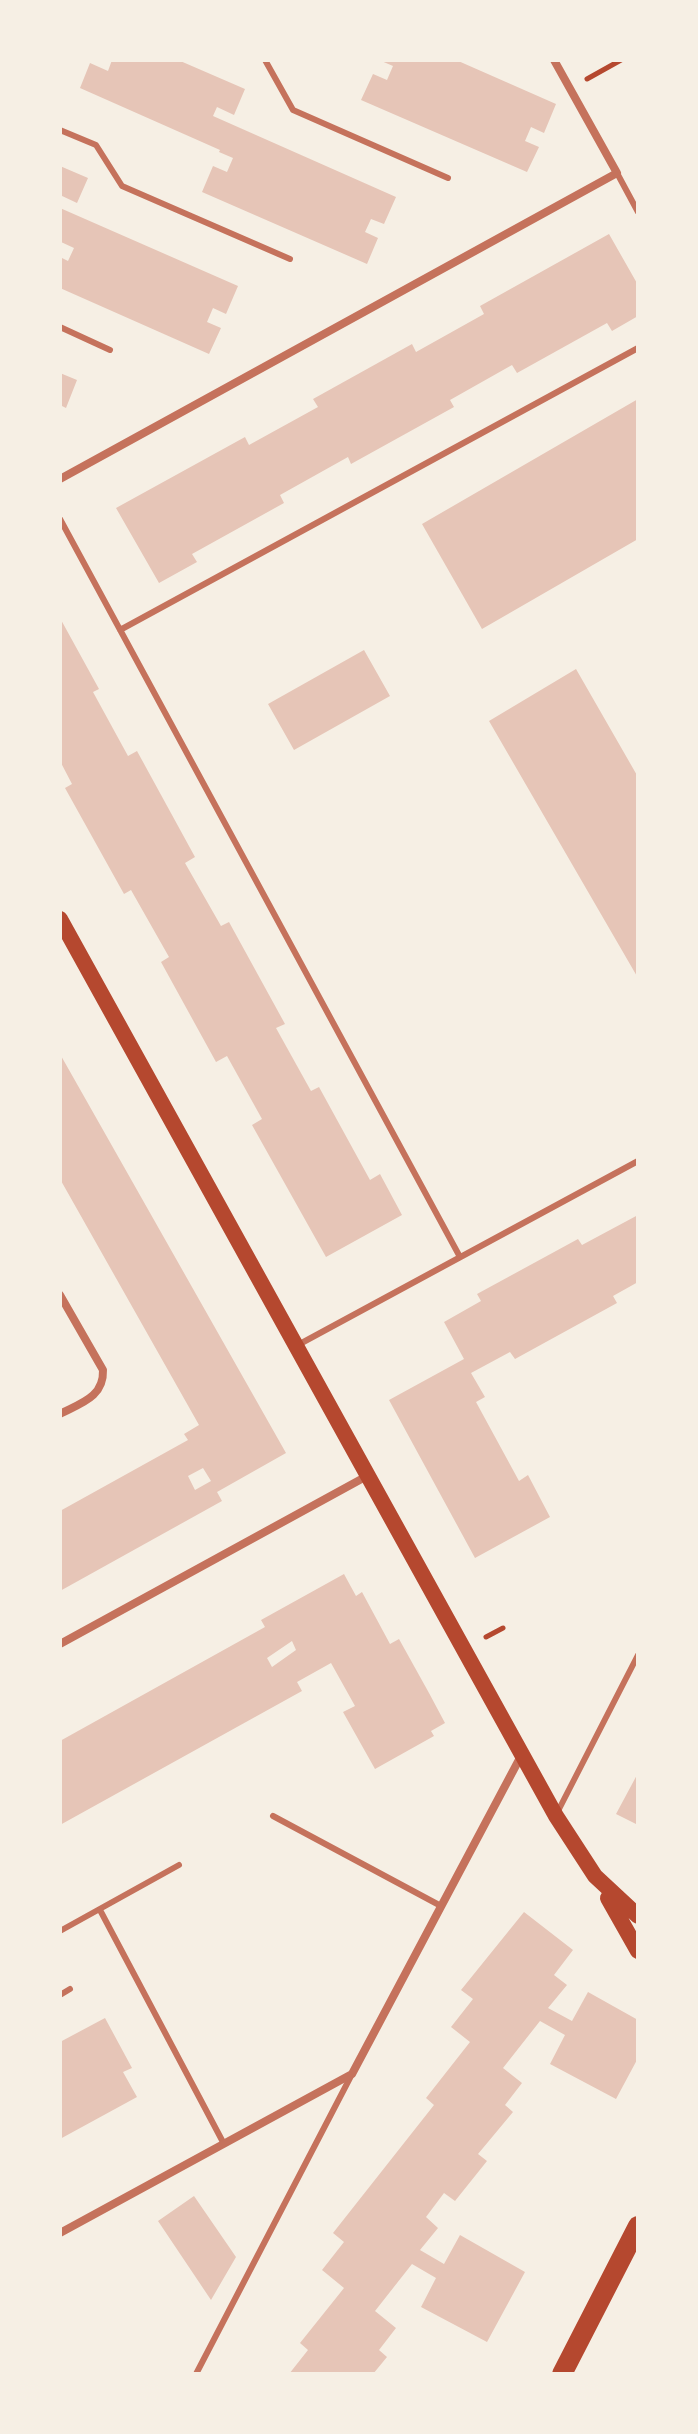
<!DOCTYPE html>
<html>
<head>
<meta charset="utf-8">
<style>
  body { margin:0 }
  #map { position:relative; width:698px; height:2434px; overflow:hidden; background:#f6efe4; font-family:Montserrat,sans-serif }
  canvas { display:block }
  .frame { position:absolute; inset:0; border:62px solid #f6efe4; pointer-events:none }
</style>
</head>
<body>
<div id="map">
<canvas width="698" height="2434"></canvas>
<div class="frame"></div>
</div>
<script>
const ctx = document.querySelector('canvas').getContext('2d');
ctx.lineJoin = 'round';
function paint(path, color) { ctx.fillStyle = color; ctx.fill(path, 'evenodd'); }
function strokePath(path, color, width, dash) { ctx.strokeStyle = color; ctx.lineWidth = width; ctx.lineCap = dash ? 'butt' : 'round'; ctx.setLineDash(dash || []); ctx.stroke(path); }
paint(new Path2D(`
  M112 60H178L245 89 234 115 217 107 213 116 396 197 384 224 371 219 365 232 378 238 367 264 202 192 213 166 227 172 233 158 219 152 220 150 80 88 90 63 108 71Z
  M379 60H456L556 104 544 133 531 127 525 141 539 147 527 172 361 100 373 74 387 80 393 66Z
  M60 166 88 178 77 203 60 195Z
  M60 208 238 286 226 314 213 308 207 322 221 328 209 354 60 288V257L68 261 74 248 61 242Z
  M609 234 638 285V316L612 331 607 323 517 373 512 365 450 400 454 407 351 464 348 457 280 495 284 503 192 554 197 562 159 583 116 508 245 437 249 445 318 407 313 399 412 344 416 352 484 314 480 306Z
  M60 373 77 380 66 408 60 405Z
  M638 399V539L482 629 422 524Z
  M60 618 99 689 93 692 128 756 137 751 195 857 185 863 221 926 229 922 285 1024 276 1028 311 1091 319 1087 370 1180 380 1174 402 1215 326 1257 252 1125 262 1119 227 1056 216 1062 161 962 169 957 131 890 124 894 65 788 72 784 60 761Z
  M364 650 390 696 294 750 268 704Z
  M576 669 638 777V978L489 721Z
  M60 1054 286 1453 217 1492 222 1501 60 1591V1511L188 1440 184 1434 199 1425 60 1179ZM203 1468 211 1481 195 1490 188 1476Z
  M638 1215V1282L613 1296 617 1303 515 1359 510 1352 471 1373 485 1397 476 1402 519 1481 528 1475 550 1517 475 1558 389 1400 464 1359 444 1322 481 1301 477 1294 578 1239 582 1245Z
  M344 1574 356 1596 362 1592 390 1644 399 1639 429 1693 445 1723 431 1731 434 1736 375 1769 343 1712 355 1706 331 1663 297 1682 302 1691 60 1825V1741L265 1627 261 1620ZM292 1641 296 1650 272 1667 267 1658Z
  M638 1773V1825L616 1814Z
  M524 1912 573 1950 554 1975 567 1985 548 2008 572 2021 588 1992 638 2020V2058L616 2099 550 2064 565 2035 540 2021 503 2068 522 2083 505 2105 513 2112 478 2154 487 2161 455 2201 444 2193 426 2217 438 2228 420 2250 444 2264 460 2235 525 2272 487 2342 421 2307 436 2278 412 2264 375 2311 396 2328 379 2350 387 2357 373 2374H289L308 2350 300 2343 344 2288 322 2270 344 2242 333 2233 434 2105 426 2098 470 2042 451 2027 473 1999 461 1990Z
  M105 2018 132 2068 123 2072 137 2097 60 2139V2042Z
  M194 2196 236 2257 211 2300 158 2221Z`), '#e6c5b7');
strokePath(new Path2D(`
  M587 79 621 60
  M486 1637 503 1628`), '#b5482f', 5);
strokePath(new Path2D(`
  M265 60 293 110 448 178
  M60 130 96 145 122 186 290 259
  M617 173 638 212
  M60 327 110 350
  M60 519 460 1257
  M120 630 638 348
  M296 1346 638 1161
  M557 1813 638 1655
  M273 1816 441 1906
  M100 1910 224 2144
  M60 1931 179 1865
  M60 1995 70 1989
  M196 2374 351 2076`), '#c5725c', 6);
strokePath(new Path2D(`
  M60 479 617 173 554 60
  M60 1295 103 1370C104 1397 81 1403 60 1414
  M60 1644 367 1476
  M60 2233 352 2074 521 1756`), '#c5725c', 8);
strokePath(new Path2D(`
  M60 919 556 1816 595 1876 638 1916
  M608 1898 638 1951`), '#b5482f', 16);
strokePath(new Path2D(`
  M562 2374 638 2226`), '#b5482f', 20);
</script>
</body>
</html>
